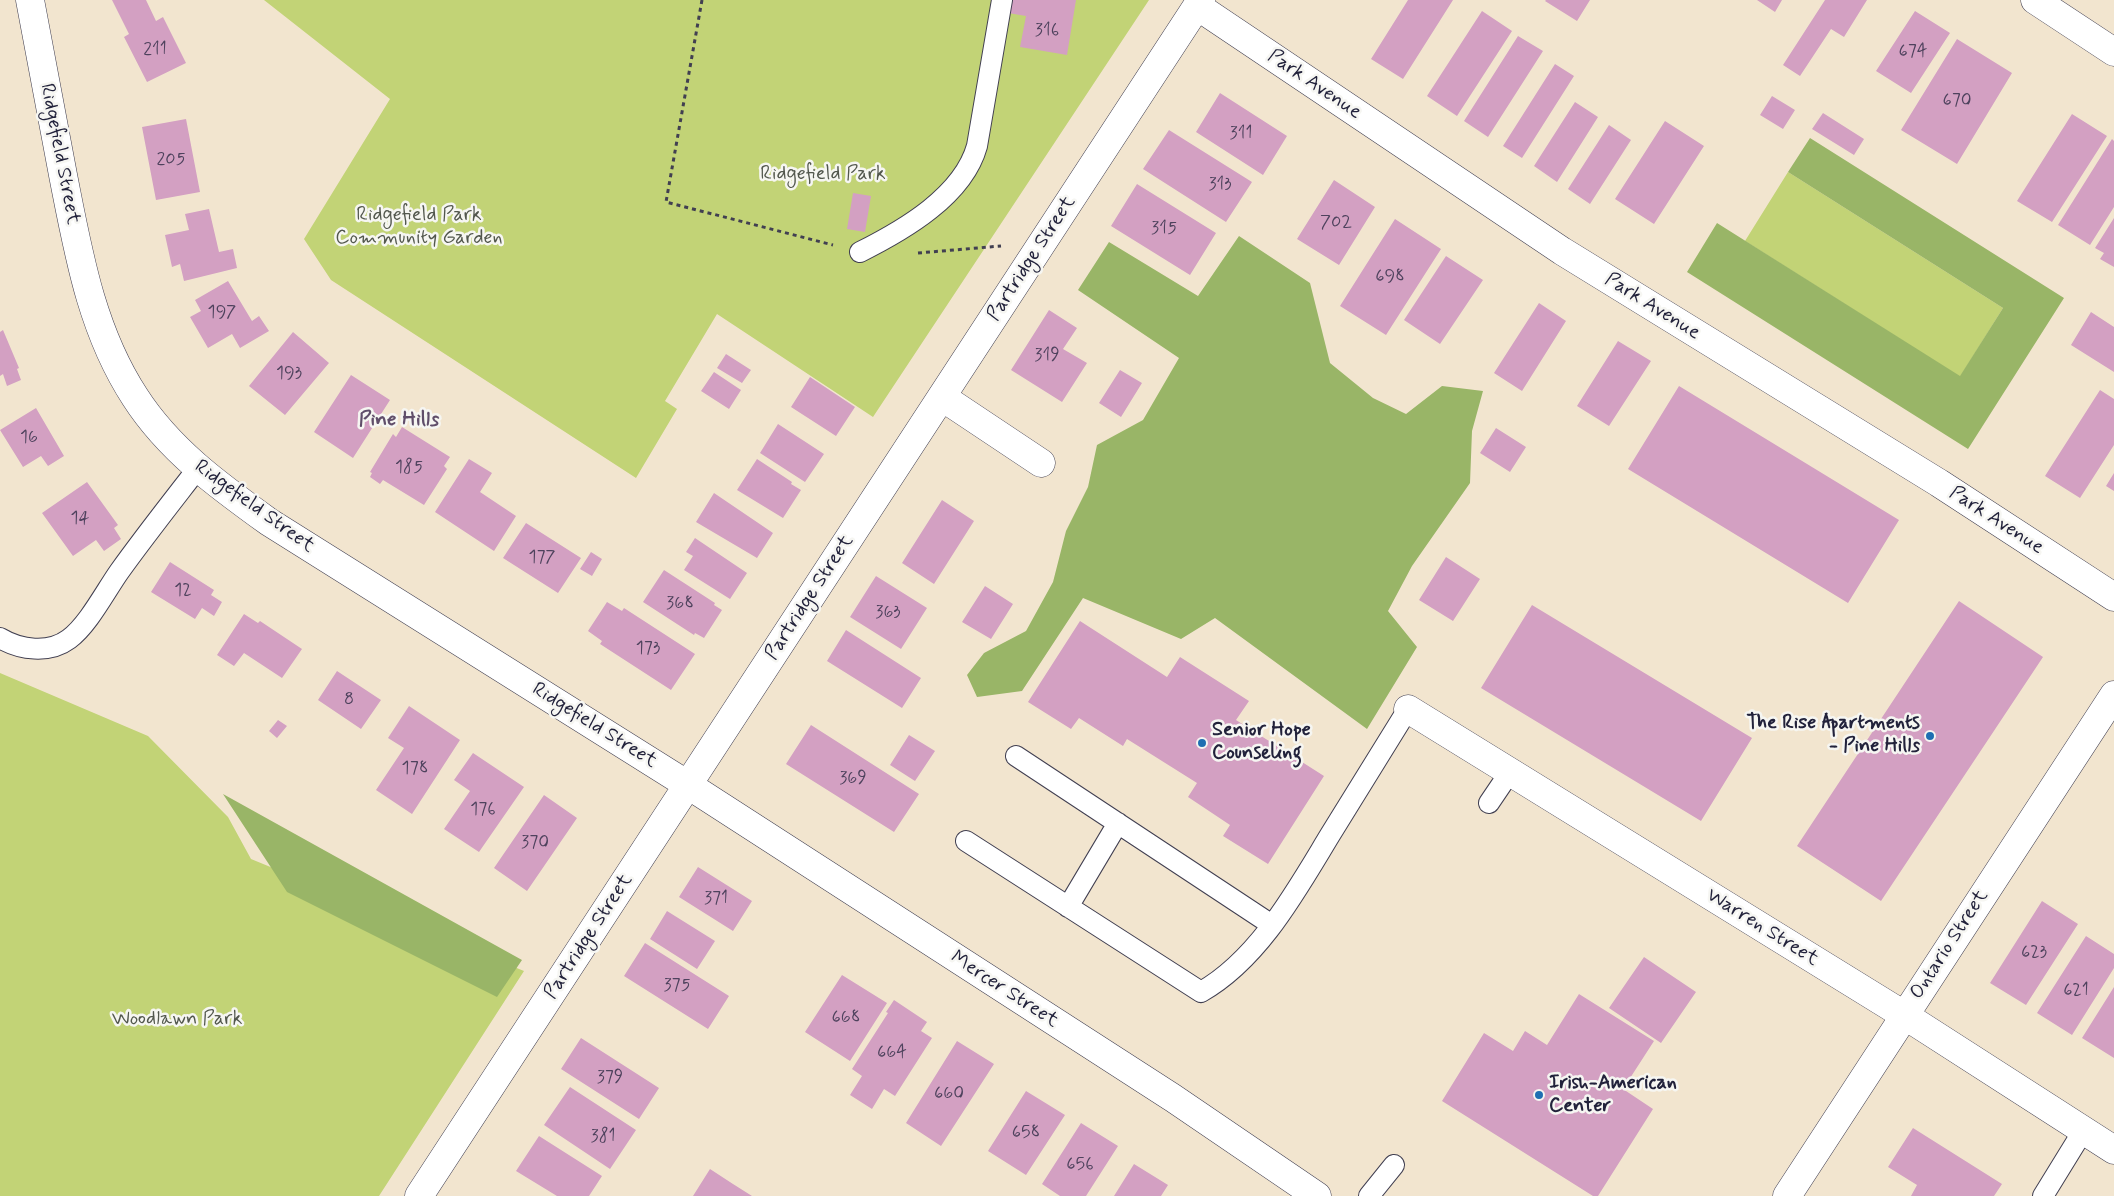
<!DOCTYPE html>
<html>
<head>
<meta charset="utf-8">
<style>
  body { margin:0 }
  canvas { display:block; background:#f2e5cf }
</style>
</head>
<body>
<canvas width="2114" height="1196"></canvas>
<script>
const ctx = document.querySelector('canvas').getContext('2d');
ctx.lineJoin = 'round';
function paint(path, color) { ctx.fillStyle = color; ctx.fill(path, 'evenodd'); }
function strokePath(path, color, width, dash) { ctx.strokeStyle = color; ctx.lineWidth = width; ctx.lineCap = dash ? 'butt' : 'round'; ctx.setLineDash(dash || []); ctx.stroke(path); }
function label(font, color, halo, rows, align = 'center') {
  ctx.font = font + ' Mynerve,sans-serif'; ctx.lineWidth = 5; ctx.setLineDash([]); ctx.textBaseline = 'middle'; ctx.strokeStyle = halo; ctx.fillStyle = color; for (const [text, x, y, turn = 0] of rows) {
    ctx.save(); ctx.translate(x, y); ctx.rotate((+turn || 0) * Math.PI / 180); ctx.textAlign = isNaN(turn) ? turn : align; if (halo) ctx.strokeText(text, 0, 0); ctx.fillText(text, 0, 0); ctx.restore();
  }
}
paint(new Path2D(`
  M264 0H1149L873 417 717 314 665 401 677 409 636 478 331 280 304 239 390 99Z
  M1788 172 2003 308 1960 377 1745 241Z
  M0 673 148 736 228 817 251 859 524 971 379 1196H0Z`), '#c2d376');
paint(new Path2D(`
  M1810 138 2064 298 1968 449 1687 272 1717 223 1960 376 2003 308 1788 172Z
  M1239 236 1310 283 1330 363 1373 398 1406 414 1442 386 1483 391 1472 431 1470 483 1412 566 1388 611 1417 647 1367 729 1215 618 1181 639 1083 598 1022 691 977 697 967 675 984 653 1026 631 1053 582 1066 531 1088 487 1097 445 1143 420 1179 358 1078 290 1109 242 1198 296Z
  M223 794 522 960 497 997 287 892Z`), '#99b567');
paint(new Path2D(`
  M112 0H146L156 21 163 17 186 63 147 82 124 37 129 34Z
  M1010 0H1076L1067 55 1020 47 1026 16 1008 13Z
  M1408 0H1453L1403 79 1371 59Z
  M1546 0H1590L1577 21 1545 1Z
  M1757 0H1782L1775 12Z
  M1825 0H1867L1844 37 1831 29 1800 76 1783 65Z
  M1482 11 1512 31 1457 116 1427 96Z
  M1915 11 1950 33 1911 93 1876 71Z
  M1518 36 1543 51 1488 137 1464 121Z
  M1957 39 2012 73 1957 164 1901 130Z
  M1555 64 1574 76 1522 158 1503 146Z
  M1220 93 1287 136 1263 175 1196 132Z
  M1772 96 1795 110 1783 129 1760 115Z
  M1575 102 1598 117 1557 182 1534 166Z
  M1823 113 1864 139 1854 155 1812 129Z
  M2072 114 2107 136 2052 222 2017 201Z
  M186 119 200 192 156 200 142 127Z
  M1665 121 1704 146 1654 224 1615 199Z
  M1609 125 1631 140 1590 204 1568 189Z
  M1169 130 1252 182 1226 222 1143 169Z
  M2112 139 2114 141V207L2090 245 2058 225Z
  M1334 180 1375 207 1339 265 1297 239Z
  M1137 184 1216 233 1190 275 1111 226Z
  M853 193 871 196 865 232 847 229Z
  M209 209 219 252 233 249 237 268 184 281 180 264 172 267 165 235 189 230 185 214Z
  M2114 218V267L2100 259 2104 253 2095 248Z
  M1395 219 1441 249 1386 335 1340 306Z
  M1446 256 1483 280 1440 344 1404 320Z
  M228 281 252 321 259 316 269 331 240 348 232 334 208 348 190 317 201 311 195 300Z
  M1539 303 1566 321 1522 391 1494 373Z
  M1049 310 1077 328 1063 349 1087 363 1062 402 1011 370Z
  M2091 312 2114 327V372L2071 345Z
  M3 330 19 368 17 369 21 380 7 386 3 374 0 376V332Z
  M293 332 329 363 285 415 249 386Z
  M1618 341 1651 361 1609 426 1577 406Z
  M726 354 751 370 742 383 717 368Z
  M1120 370 1142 383 1121 417 1099 403Z
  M714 372 741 390 729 409 701 391Z
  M351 375 390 400 353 458 314 432Z
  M810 377 855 407 836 436 791 407Z
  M1679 386 1899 520 1848 603 1628 469Z
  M2100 390 2114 399V445L2080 498 2045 476Z
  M36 408 64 456 48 466 41 456 23 467 0 430Z
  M778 424 824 454 805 482 760 453Z
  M402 427 450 457 444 466 447 469 424 505 383 480 380 484 370 477 372 473 370 472 393 434 396 437Z
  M1496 428 1526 447 1510 472 1480 453Z
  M469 459 492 473 480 492 516 516 494 551 435 512Z
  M757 459 792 482 791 484 801 490 783 518 737 490Z
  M2114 473V491L2106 486Z
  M87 482 118 525 114 528 121 539 104 551 96 540 73 556 42 513Z
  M714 493 773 533 757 558 696 522Z
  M942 500 974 521 934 584 902 563Z
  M526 523 581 558 558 593 503 558Z
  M695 538 747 573 730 599 684 570 693 556 686 552Z
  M591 552 602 559 592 576 580 569Z
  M1446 557 1480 579 1453 621 1419 600Z
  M170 562 214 590 211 595 222 602 214 616 202 608 195 619 151 592Z
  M664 570 715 603 714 605 722 610 704 638 695 633 694 635 643 602Z
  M876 576 927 608 901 649 850 617Z
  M985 586 1013 604 991 639 962 622Z
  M1959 601 2043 657 1881 901 1797 846Z
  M607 602 622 611 624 608 695 654 671 690 600 644 602 641 588 631Z
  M1532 605 1752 738 1701 821 1481 688Z
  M244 614 258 623 260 621 302 649 282 678 244 653 234 666 217 655Z
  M1080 621 1167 677 1180 657 1249 701 1236 720 1324 776 1268 864 1223 836 1230 825 1188 797 1197 783 1127 739 1123 746 1079 718 1071 729 1028 702Z
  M846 630 921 678 902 708 827 661Z
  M337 671 381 700 361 729 318 700Z
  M409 706 460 740 412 814 376 790 404 748 388 738Z
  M278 720 287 726 277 738 269 731Z
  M811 725 919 794 894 832 786 764Z
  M909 735 935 751 915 781 890 765Z
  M473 753 524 787 479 852 444 829 470 791 454 780Z
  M544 795 577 818 527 891 494 868Z
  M698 867 752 901 733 931 679 897Z
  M2042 901 2078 924 2026 1005 1990 983Z
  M667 911 715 941 697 969 650 939Z
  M2086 936 2114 954V968L2072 1035 2037 1013Z
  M645 943 729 996 708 1029 624 976Z
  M1644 957 1696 992 1661 1043 1609 1008Z
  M842 975 887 1003 850 1061 805 1032Z
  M2114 987V1058L2082 1038Z
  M1579 994 1654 1041 1623 1089 1653 1109 1598 1196H1593L1442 1101 1484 1033 1513 1051 1525 1031 1547 1045Z
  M894 1000 927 1022 921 1031 932 1038 895 1096 884 1089 872 1109 850 1095 862 1076 852 1069 888 1013 886 1012Z
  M581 1038 659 1088 639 1119 561 1069Z
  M957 1041 994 1064 941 1146 906 1123Z
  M570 1087 636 1130 610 1169 544 1125Z
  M1026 1091 1065 1115 1026 1175 988 1151Z
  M1081 1123 1118 1146 1086 1196H1060L1042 1184Z
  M1913 1128 2002 1184 1994 1196H1911L1917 1185 1888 1167Z
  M539 1136 602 1176 589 1196H557L516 1171Z
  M1134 1164 1168 1185 1161 1196H1114Z
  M710 1169 733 1184 752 1196H693Z`), '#d3a0c2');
const service = new Path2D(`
  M860 252C904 230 963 196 977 146L1002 0
  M0 638C20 650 49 654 69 639 88 625 105 592 119 572 144 537 171 503 198 468
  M1016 756 1272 925
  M1489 803 1510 772
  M966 841 1201 992C1259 959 1296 891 1330 835 1356 793 1382 751 1408 709
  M1068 907 1118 823
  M1369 1196 1394 1165
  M2043 1196 2083 1131`);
const minor = new Path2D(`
  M30 0C41 58 52 117 63 175 78 251 91 330 135 397 169 450 219 486 269 522L688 785 1173 1098 1317 1196
  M2035 0 2114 52
  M1197 6 1562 251 1939 483 2114 597
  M942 397 1041 463
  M1408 709 1904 1015 2114 1150
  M419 1196 1201 0
  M1787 1196 2114 695`);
strokePath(service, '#413f51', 22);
strokePath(minor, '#413f51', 29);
strokePath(new Path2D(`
  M702 0 666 202 833 245
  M918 253 1001 246`), '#413f51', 3, [4, 4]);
strokePath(service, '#fff', 20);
strokePath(minor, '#fff', 28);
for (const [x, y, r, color] of [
  [1930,736,5,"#1f6fb2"],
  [1202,743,5,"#1f6fb2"],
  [1539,1095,5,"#1f6fb2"]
]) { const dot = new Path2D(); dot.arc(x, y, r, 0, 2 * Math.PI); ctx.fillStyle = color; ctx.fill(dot); strokePath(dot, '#f6f6f2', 2); }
label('18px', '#4e425d', null, [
  ["316",1047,31],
  ["211",155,50],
  ["674",1913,52],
  ["670",1957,101],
  ["311",1241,134],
  ["205",171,160],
  ["313",1220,185],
  ["702",1336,223],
  ["315",1164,229],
  ["698",1390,277],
  ["197",222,313],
  ["319",1047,356],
  ["193",289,374],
  ["16",29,438],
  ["185",409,468],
  ["14",80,519],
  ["177",542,558],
  ["12",183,591],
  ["368",680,604],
  ["363",888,613],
  ["173",648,649],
  ["8",349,700],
  ["178",415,769],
  ["369",853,779],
  ["176",483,810],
  ["370",535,843],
  ["371",716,899],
  ["623",2034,953],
  ["375",677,986],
  ["621",2076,991],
  ["668",846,1018],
  ["664",892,1053],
  ["379",610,1078],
  ["660",949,1094],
  ["658",1026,1133],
  ["381",603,1137],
  ["656",1080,1165]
]);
label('20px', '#22223b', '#f6f6f2', [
  ["Park Avenue",1314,85,34],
  ["Ridgefield Street",59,154,79],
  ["Partridge Street",1032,259,-57],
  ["Park Avenue",1652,307,32],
  ["Ridgefield Street",254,507,36],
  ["Park Avenue",1996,521,33],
  ["Partridge Street",810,598,-57],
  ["Ridgefield Street",594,726,32],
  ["Warren Street",1762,928,32],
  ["Partridge Street",589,937,-57],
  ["Ontario Street",1950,945,-57],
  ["Mercer Street",1004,990,33]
]);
label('20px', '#52574d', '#f6f6f2', [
  ["Ridgefield Park",823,175],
  ["Ridgefield Park",419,216],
  ["Community Garden",419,239],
  ["Woodlawn Park",177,1020]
]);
label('bold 20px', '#22223b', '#f6f6f2', [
  ["The Rise Apartments",1920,724,"right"],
  ["- Pine Hills",1920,747,"right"],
  ["Senior Hope",1212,731],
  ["Counseling",1212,754],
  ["Irish-American",1549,1084],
  ["Center",1549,1107]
], 'left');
label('bold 21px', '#604e6a', '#f6f6f2', [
  ["Pine Hills",399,421]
]);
</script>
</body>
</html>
